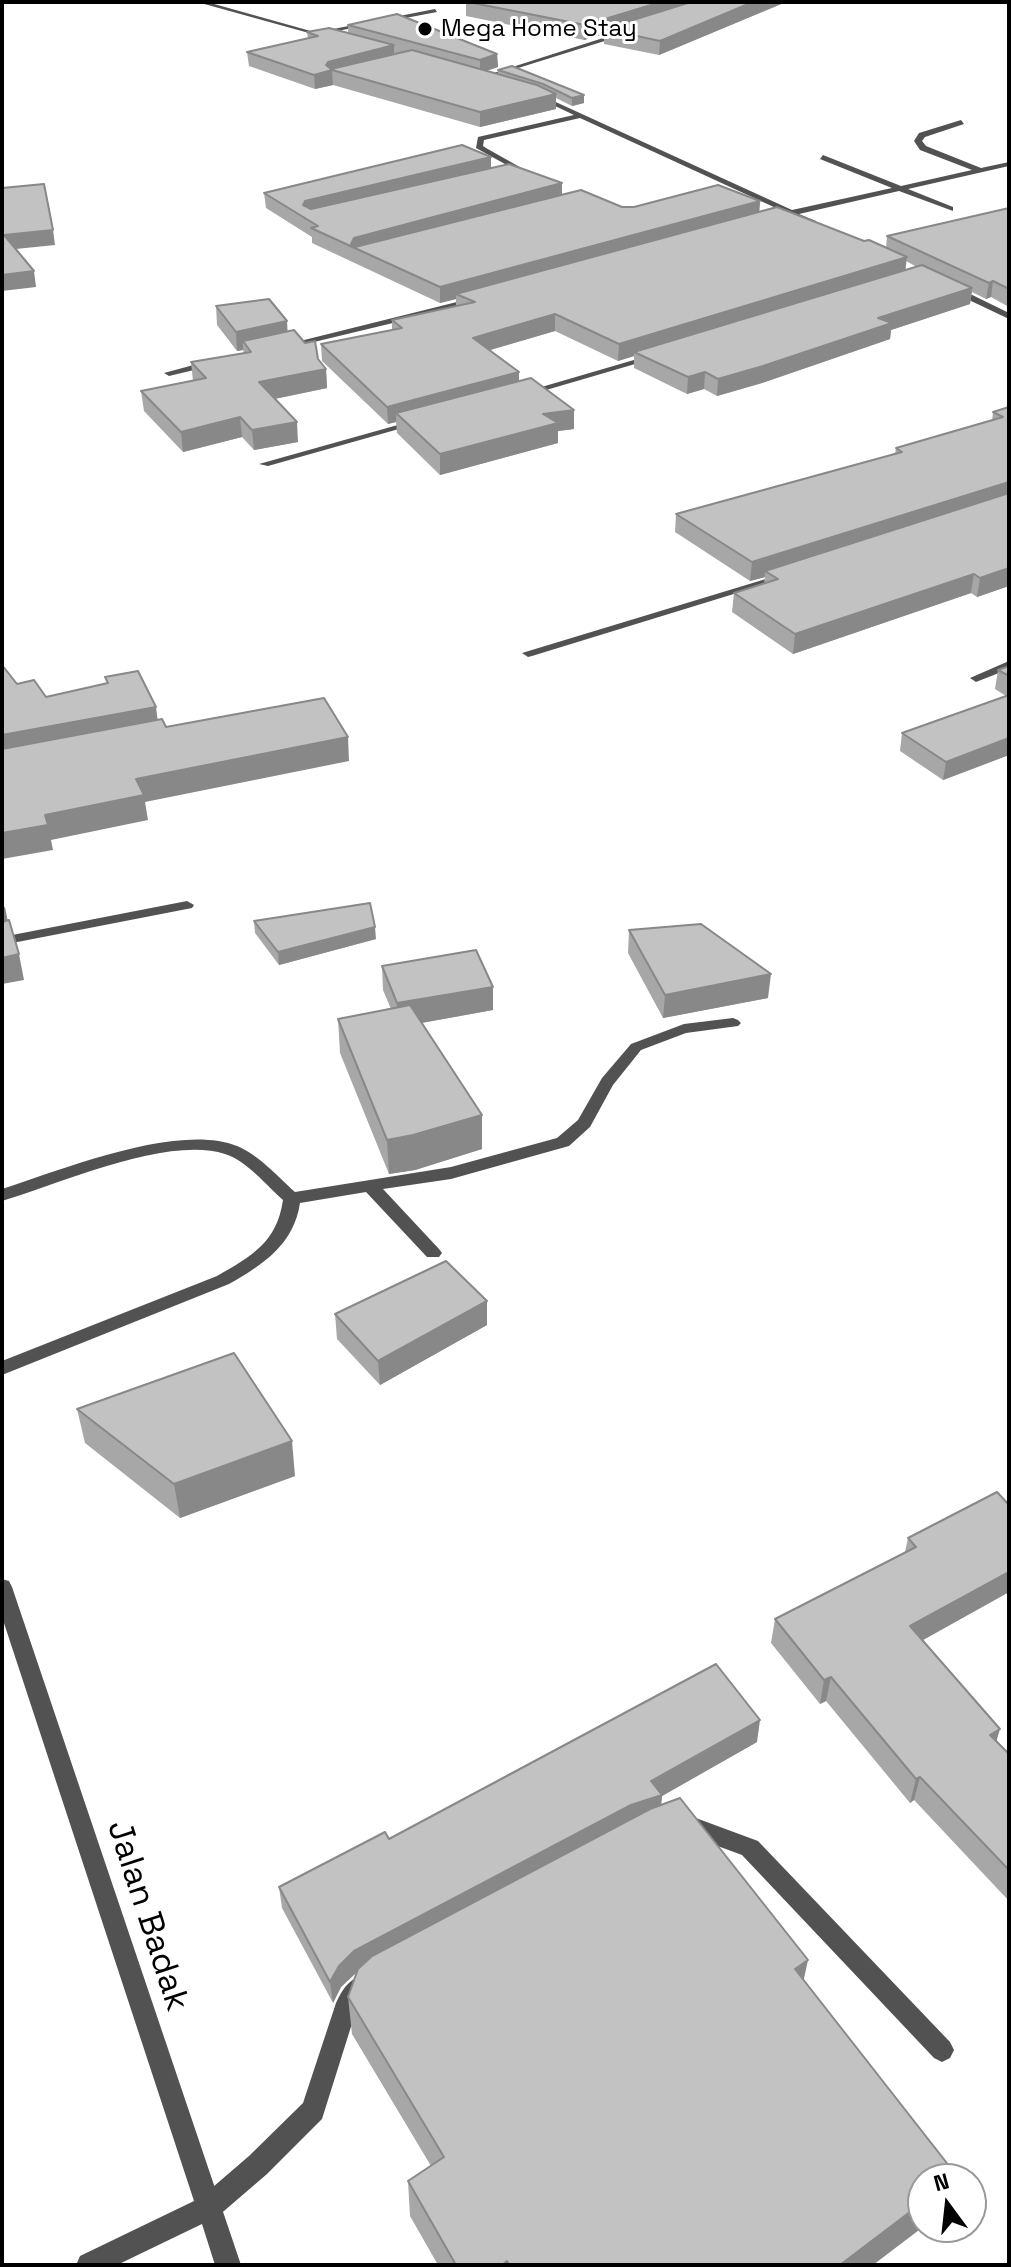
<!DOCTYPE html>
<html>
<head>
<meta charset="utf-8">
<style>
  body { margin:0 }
  #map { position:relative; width:1011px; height:2267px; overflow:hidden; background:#fff; font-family:"Space Grotesk",sans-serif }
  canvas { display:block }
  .frame { position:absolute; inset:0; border:4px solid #000; pointer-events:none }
  .north { position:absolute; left:907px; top:2163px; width:80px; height:80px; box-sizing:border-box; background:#fff; border:2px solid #999; border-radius:50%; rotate:345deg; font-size:22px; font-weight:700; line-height:32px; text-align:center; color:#000 }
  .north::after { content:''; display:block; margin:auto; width:28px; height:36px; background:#000; clip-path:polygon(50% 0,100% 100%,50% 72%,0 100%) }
</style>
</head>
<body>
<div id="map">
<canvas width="1011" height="2267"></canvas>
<div class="frame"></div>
<div class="north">N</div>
</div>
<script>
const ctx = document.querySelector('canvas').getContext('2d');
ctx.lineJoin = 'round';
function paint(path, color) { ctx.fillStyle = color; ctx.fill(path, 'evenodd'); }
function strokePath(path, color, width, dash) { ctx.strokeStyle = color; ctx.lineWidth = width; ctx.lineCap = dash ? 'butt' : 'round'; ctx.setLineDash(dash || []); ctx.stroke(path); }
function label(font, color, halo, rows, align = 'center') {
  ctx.font = font + ' "Space Grotesk",sans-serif'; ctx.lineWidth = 6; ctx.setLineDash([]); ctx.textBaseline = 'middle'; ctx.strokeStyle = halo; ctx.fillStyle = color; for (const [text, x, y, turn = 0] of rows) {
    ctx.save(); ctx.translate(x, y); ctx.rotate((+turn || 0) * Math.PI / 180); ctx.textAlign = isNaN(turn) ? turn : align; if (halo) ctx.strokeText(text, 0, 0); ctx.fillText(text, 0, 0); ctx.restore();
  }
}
paint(new Path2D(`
  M435 9 437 12 316 35 313 33Z
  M685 1814 758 1841 950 2042 954 2050 950 2058 942 2062 934 2058 742 1855 677 1831 674 1824 677 1817Z
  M362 1975 370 1978 374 1986 355 2014 322 2119 267 2174 217 2217 208 2221 199 2217 195 2208 199 2199 249 2156 303 2103 336 2003C342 1990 348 1980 362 1975Z`), '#525252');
paint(new Path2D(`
  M197 2H207L332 37 327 38Z
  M625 31 627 34 483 79 478 78Z
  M536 93 792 210 892 188 820 159 823 155 901 186 972 170 920 150 914 141 919 133 961 120 964 124 925 137 922 141 926 146 981 168 1009 162V166L908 189 953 207V211L899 191 799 214 816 221 813 225 580 118 484 140 483 146 486 148 525 170 510 174V170L514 169 476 148 478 137 574 115 534 96Z
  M950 287H956L1009 313V319L950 291Z
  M477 297 480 298V302L285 349 280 346Z
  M651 355 659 357 529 395 521 393Z
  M212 360 217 363 215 365 169 376 164 373Z
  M412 421 420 423 268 466 259 464Z
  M779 575 789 577 532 656 528 657 522 653Z
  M1009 661V669L976 682 970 678Z
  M187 901 194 905 192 908 2 945V937Z
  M733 1018 738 1020 741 1023 738 1026 686 1033 641 1050 613 1085 590 1127 569 1146 451 1179 383 1189 439 1249 442 1253 439 1257H427L366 1192 300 1203C294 1244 263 1265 229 1284L2 1375V1361L217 1276C252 1256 277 1242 283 1200 266 1185 247 1161 225 1154 168 1135 59 1184 2 1201V1189C61 1170 178 1122 237 1146 259 1155 277 1176 295 1192L451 1167 557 1138 578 1120 602 1078 631 1044 684 1024Z
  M2 1579 9 1581 12 1587 241 2265H215L202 2224 117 2265H76L80 2256 194 2201 2 1617Z`), '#525252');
paint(new Path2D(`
  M466 2H786L659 55 604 44V34L584 40 466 16Z
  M348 25 497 54 498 67 486 71 498 74V70L512 66 584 103 572 106 556 98V109L480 127 333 85 315 89 249 66 247 52 308 39 307 32 348 33Z
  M491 168 562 183V195L622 207 760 201 759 212 886 248 887 236 1009 208V307L991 297 986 299 972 292 970 304 891 330 890 339 762 383 717 396 704 389 687 394 634 368V356L618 361 555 331 490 350 519 372V381L574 410V429L558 431V443L440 475 397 433 396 422 388 424 322 361 321 344 392 330V320L456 307V299L440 303 312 243V237L266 208 264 193ZM906 261 917 267 905 270Z
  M216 306 287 321V331L318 359 326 369 327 388 274 399 298 442 254 450 242 437 183 452 144 411 141 391 193 381 191 362 244 353 243 350 237 351 217 325Z
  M1009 407V586L977 597 971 593 793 654 732 612 734 593 764 583 765 577 750 581 675 532 676 514 895 454 896 448 992 421 993 412Z
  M1009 666V755L943 780 900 751 902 733 1006 696 995 689 998 670Z
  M254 921 376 939 279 965 255 933Z
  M629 930 768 998 663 1018 628 953Z
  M382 966 493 1010 422 1023 482 1149 415 1170 389 1174 340 1053 338 1019 391 1009 383 990Z
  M335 1314 487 1325 380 1385 337 1339Z
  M77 1409 295 1476 180 1518 85 1443Z
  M1009 1505V1592L923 1640 997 1741 1009 1754V1901L914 1800 910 1803 826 1701 820 1704 771 1643 775 1619 905 1552 908 1538Z
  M757 1742 662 1796 661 1805 804 1980 873 2265H438L410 2216 408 2181 431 2166 352 2034 348 1997 356 1973 341 1987 333 2003 282 1908 279 1887 389 1839Z`), '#a7a7a7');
paint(new Path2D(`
  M661 2H706L604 29V34L584 40 585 25Z
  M753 2H786L659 55 660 41Z
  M394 45V59L332 70 333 85 315 89 314 75 326 65 328 62Z
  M497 54 498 67 480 73V60Z
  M556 94V109L480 127V112Z
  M584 95V103L572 106V98Z
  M491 157V171L306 216 304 220 303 205 305 201Z
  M562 183V198L362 251 351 244 354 238Z
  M760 201 759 216 456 294V299L440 303V287Z
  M53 230 55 245 6 250 4 235Z
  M907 257 905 273 634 352V356L618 361 619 344Z
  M34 271 36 287 2 291V275Z
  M993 281 991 297 986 299 989 283Z
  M972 288 970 304 891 330 890 339 762 383 717 396 718 379 878 318Z
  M555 314V331L473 355V338Z
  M287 321 288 339 243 341V350L237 351 236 332Z
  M326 369 327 388 260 402 259 382Z
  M519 372V389L396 413V422L388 424 387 407Z
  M705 372 704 389 687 394 688 377Z
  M574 410V429L558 431V443L440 475V454L543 414Z
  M240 417 242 437 183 452 181 432Z
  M297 422 298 442 254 450 252 430Z
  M1009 482V499L765 571V577L750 581 752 562Z
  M1009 568V586L977 597 980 578Z
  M974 574 971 593 793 654 795 634Z
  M156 707 159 731 2 760V735Z
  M348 737 349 761 145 802 148 820 51 840 53 850 2 859V833L136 779Z
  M1009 738V755L943 780 946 762Z
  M5 907 10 932 2 934V908Z
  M375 927 376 939 279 965 278 952Z
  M19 954 24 980 2 984V958Z
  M771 974 768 998 663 1018 665 995Z
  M493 987V1010L398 1027 397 1003Z
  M482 1115V1149L415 1170 389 1174 387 1140Z
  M487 1301V1325L380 1385 378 1361Z
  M292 1441 295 1476 180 1518 174 1484Z
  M1009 1572V1592L905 1650 910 1626Z
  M831 1677 826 1701 820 1704 824 1680Z
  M760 1720 757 1742 662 1796 660 1817 357 1972 341 1987 333 2003 330 1982 339 1966 354 1951Z
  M1000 1729 993 1753 990 1735Z
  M920 1777 914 1800 910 1803 916 1779Z
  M808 1960 800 1997 795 1969Z
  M923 2202V2227L873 2265H840Z`), '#888');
const building = new Path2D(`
  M468 2H661L585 25Z
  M691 2H753L660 41 604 29Z
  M397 14 497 54 480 60 348 25Z
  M329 28 394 45 328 62 326 65 331 69 412 50 537 85 556 94 480 112 332 70 314 75 247 52 318 36 307 32Z
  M512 66 584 95 572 98 543 84 498 70Z
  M462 145 491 157 305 201 303 205 311 209 509 164 562 183 354 238 351 244 355 247 581 190 622 207H634L718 185 760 201 440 287 311 228 318 226 264 193Z
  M44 184 53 230 4 235 34 271 2 275V188Z
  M777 207 864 241 869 240 907 257 619 344 555 314 473 338 519 372 387 407 321 344 402 328 392 320 475 302 456 294Z
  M1009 208V289L993 281 989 283 887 236Z
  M922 265 972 288 878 318 892 323 763 366 718 379 705 372 688 377 634 352Z
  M269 299 287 321 236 332 216 306Z
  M294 330 305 343 315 341 318 359 326 369 259 382 297 422 252 430 240 417 181 432 141 391 206 378 191 362 251 352 243 341Z
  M531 378 574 410 543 414 558 423 440 454 396 413Z
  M1009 407V482L752 562 676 514 902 452 896 448 1003 417 993 412Z
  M1009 493V568L980 578 974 574 795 634 734 593 778 579 765 571Z
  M2 665 17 684 34 680 46 697 108 683 105 677 138 671 156 707 2 735Z
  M1009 666V676L998 670Z
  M1009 695V738L946 762 902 733Z
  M324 698 348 737 136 779 144 795 45 815 48 825 2 833V749L162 719 166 727Z
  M370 903 375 927 278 952 254 921Z
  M9 920 19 954 2 958V922Z
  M701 924 771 974 665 995 629 930Z
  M476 950 493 987 397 1003 382 966Z
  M410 1005 482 1115 413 1135 387 1140 338 1019Z
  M446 1261 487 1301 378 1361 335 1314Z
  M234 1353 292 1441 174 1484 77 1409Z
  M997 1492 1009 1505V1572L910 1626 1000 1729 990 1735 1009 1754V1870L920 1777 916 1779 831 1677 824 1680 775 1619 916 1547 908 1538Z
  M716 1664 760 1720 651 1781 662 1795 631 1805 354 1951 339 1966 330 1982 279 1887 385 1832 389 1839Z
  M680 1798 808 1960 795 1969 957 2176 953 2179H923V2202L840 2265H509L507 2261 502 2265H456L408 2181 444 2157 348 1997 358 1969 372 1956 650 1809Z`);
paint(building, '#c2c2c2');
strokePath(building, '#888', 2);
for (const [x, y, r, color] of [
  [425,29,8,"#000"]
]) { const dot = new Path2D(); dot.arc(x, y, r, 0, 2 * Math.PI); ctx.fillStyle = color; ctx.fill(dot); strokePath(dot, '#fff', 3); }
label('24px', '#000', '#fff', [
  ["Mega Home Stay",441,29]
], 'left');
label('34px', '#000', '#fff', [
  ["Jalan Badak",147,1916,72]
]);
</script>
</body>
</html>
